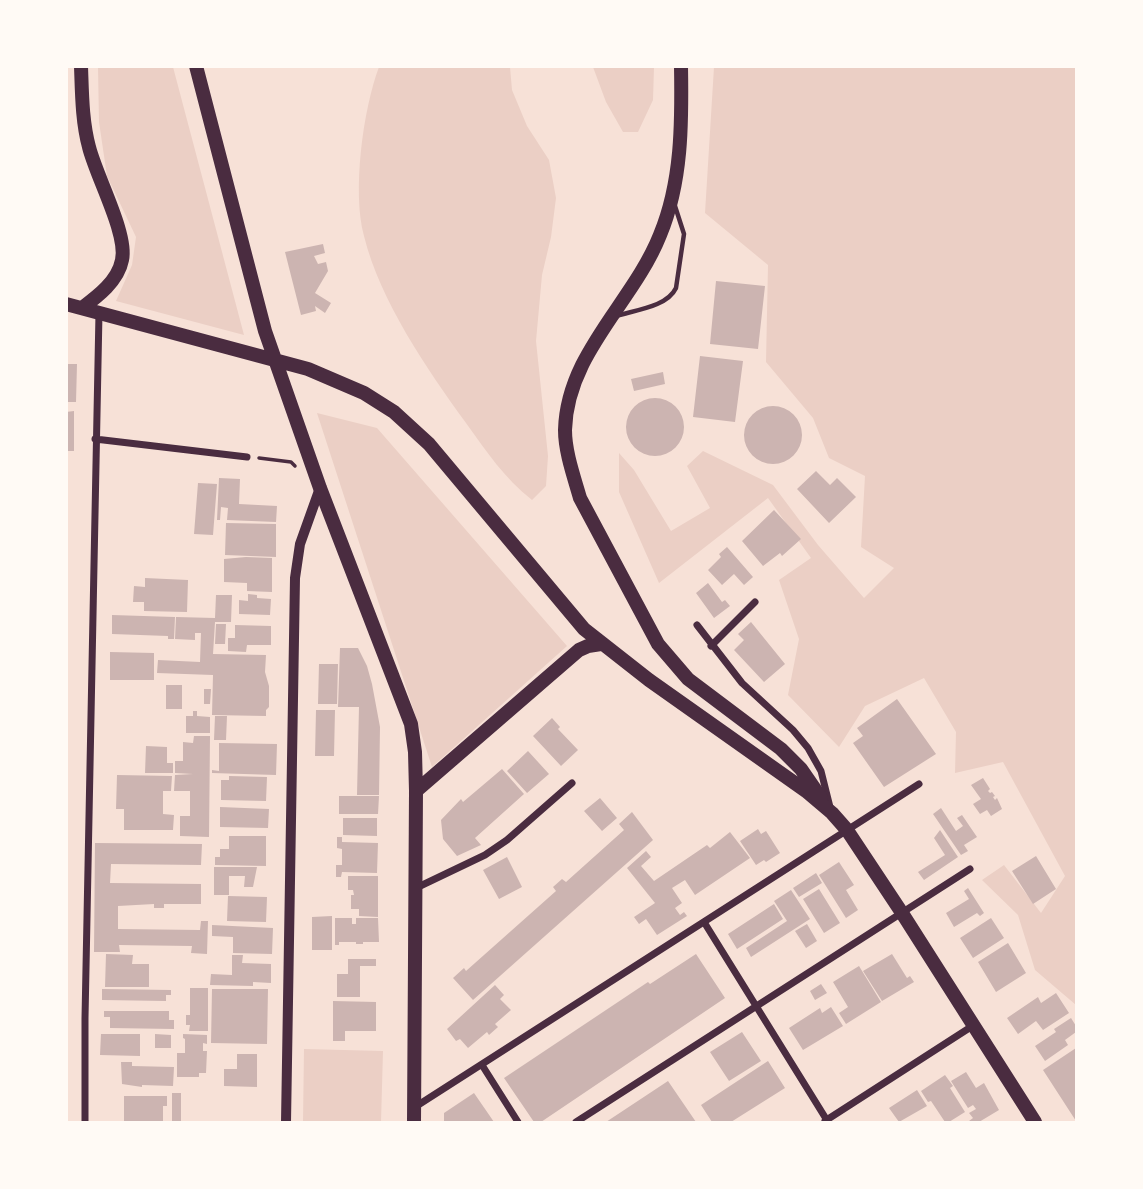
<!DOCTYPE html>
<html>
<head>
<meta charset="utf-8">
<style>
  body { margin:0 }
  #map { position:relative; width:1143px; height:1189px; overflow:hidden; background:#f7e1d7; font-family:"Nunito Sans",sans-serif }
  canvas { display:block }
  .frame { position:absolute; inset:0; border:68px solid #fffaf5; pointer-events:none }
</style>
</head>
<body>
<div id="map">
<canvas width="1143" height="1189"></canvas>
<div class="frame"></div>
</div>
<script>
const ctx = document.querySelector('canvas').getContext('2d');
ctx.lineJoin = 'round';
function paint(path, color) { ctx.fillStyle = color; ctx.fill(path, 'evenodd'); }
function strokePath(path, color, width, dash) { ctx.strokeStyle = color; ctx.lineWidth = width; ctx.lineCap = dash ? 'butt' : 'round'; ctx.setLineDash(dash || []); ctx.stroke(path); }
paint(new Path2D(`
  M98 67H173L244 335 116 301 132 265 136 237 107 176 99 122Z
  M379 67H510L512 90 527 126 549 160 556 198 551 237 542 275 536 341 548 456 546 486 532 500C504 478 487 452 466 423 427 369 380 301 364 236 352 192 363 109 379 67Z
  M593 67H654L653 100 638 132H623L606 102Z
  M714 67H1076V1005L1035 970 1018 915 982 880 1004 865 1041 913 1065 876 1003 762 955 773 956 732 924 678 865 706 839 747 788 695 799 639 779 580 811 558 768 498 659 583 619 492V453L634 470 671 531 710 508 687 466 703 451 773 485 818 545 864 598 894 568 861 547 865 476 829 458 813 418 766 362 768 265 705 213Z
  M317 413 377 428 567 646 432 767Z
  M304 1049 383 1051 381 1122H303Z`), '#ebcfc5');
paint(new Path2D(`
  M323 244 325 253 314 256 318 264 326 262 328 271 315 293 331 303 325 313 315 306 316 311 301 315 285 252Z
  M716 281 765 286 758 349 710 344Z
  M700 356 743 361 735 422 693 417Z
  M66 364H77L76 402H66Z
  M663 372 665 384 634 391 631 379Z
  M626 427a29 29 0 1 1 58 0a29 29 0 1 1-58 0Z
  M744 435a29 29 0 1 1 58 0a29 29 0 1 1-58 0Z
  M74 411V451H66V412Z
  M816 471 830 485 837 478 856 497 829 523 797 489Z
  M219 478 240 479 239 504 277 506 276 522 227 520 228 508 221 507 220 520H217Z
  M198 483 217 484 213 535 194 534Z
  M774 510 801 539 782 556 780 553 763 566 742 541Z
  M226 523 276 524V557L225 555Z
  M727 547 753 577 744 585 734 574 722 585 708 570 721 557 719 554Z
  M246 557 272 558V592L247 591V583L224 582V559Z
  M145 578 188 580 187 612 144 611V602H133L134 586 145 587Z
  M708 583 722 602 725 600 730 606 714 618 696 593Z
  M248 594 257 595V598L271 599 270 615 239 614V600L248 601Z
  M216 595H232L231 622H215L213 654 266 655 265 672 269 686V707L266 710V716L212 715 213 675 157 673 158 660 200 662 201 633H195V640L175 639 176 617 215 618Z
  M112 615 175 617 174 639H168V636L112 634Z
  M751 622 785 664 764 682 734 650 744 640 738 634Z
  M216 624H226L225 644H215Z
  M235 625 271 626V645H247L246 652 228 651V638H235Z
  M340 648H358L367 666 372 684 380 727 379 795H357L359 707H338Z
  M110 652 154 653V680H110Z
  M319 664H338L337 704H318Z
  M166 685H182V709H166Z
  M204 689H211L210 704H204Z
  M897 699 936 754 884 787 853 743 863 736 857 728Z
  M316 710H335L334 756H315Z
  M193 711H197V716L210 717V733H186V716H193Z
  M215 716H227L226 740H214Z
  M552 718 560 727 558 729 578 750 561 766 533 736Z
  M194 736H210L209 837 180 836V816H190V791H174L175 775 193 774 175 773V761H183V742L193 743Z
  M219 743 277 744 276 775 212 773V770L219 771Z
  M146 746 167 747V763H173V773H145Z
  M528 751 549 774 527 793 507 771Z
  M502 769 524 794 475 838 481 845 457 856 443 839 441 820 461 799 463 802Z
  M117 775 172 776 171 791H163V814L174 815 173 830H124V809H116Z
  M229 776 267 777 266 801 221 800V780H229Z
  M983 778 990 789 988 791 990 793 992 792 995 796 993 797 995 800 997 798 1002 809 991 816 987 810 980 814 973 804 981 799 971 785Z
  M339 796H379L378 814H339Z
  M600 798 617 818 602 831 584 811Z
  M220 807 269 809 268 828 220 827Z
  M941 808 956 831 963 826 957 818 962 815 977 837 964 845 968 851 961 855 933 814Z
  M632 812 653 840 473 1000 453 978 464 968 466 971 556 891 553 887 562 879 566 882 624 830 619 824Z
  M343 818H377V836L343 835Z
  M758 829 761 834 766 831 780 853 766 862 764 860 756 865 740 841Z
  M940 830 958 857 924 880 918 872 945 855 934 838Z
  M730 832 750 858 695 895 685 880 672 888 682 903 675 908 680 915 684 912 687 916 657 935 646 919 639 924 634 917 655 903 627 868 646 851 651 857 641 866 654 881 707 845 710 848Z
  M229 836H266V866L215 865V857H220V849H229Z
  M337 837H342V842L378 843 377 873 342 872 341 877H336V865H342V849L337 848Z
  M95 843 202 844 201 865 111 864 110 883 201 884V904H164V908H154V904L118 906V929L200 930 201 921H208L207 954 191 953 192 946 119 945 120 952H94Z
  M1036 856 1056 889 1033 904 1012 871Z
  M507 857 522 887 499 899 483 870Z
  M839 862 854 885 846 890 858 910 846 918 819 875Z
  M214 867H257L253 887H244L245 876H229V895H214Z
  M816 873 822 883 799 897 793 888Z
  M348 876H378V917L359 916V909H351V895H354L353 890H348Z
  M968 888 984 913 980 916 977 913 954 927 946 913 969 899 964 891Z
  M819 889 840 923 824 933 803 899Z
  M791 890 810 919 751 957 746 948 787 921 774 901Z
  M228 896 267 897 266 922 227 921Z
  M774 904 783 919 737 949 728 934Z
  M332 916V950H312V917Z
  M335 918H352V924H356V918H378L379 942H363V944H356V942H339V945H335Z
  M991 918 1004 938 973 958 960 938Z
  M807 924 817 941 806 948 795 931Z
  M212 925 273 928 272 954 233 953V937L212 936Z
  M1008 943 1026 973 996 992 978 962Z
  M106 954 133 955 132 964H149V987H105Z
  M696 954 725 998 541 1122H534L504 1078 648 982 650 984Z
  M892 954 907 978 910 976 914 982 882 1001 863 971Z
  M232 955H243L242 963 271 964V983L253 982V986L210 985 211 974 232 975Z
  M348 959H376V966H360V997H337V974H348Z
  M859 966 881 1002 846 1024 839 1013 848 1007 833 982Z
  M821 984 827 993 815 1000 810 991Z
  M495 985 504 995 500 999 511 1010 495 1024 498 1027 489 1035 487 1032 468 1048 460 1039 456 1041 447 1029Z
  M190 988H208V1031H189L190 1025H186V1015H190Z
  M102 989 171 990V995H166V1001L102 1000Z
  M212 989H268L267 1044 211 1043Z
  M1056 993 1069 1013 1043 1030 1036 1021 1018 1034 1007 1018 1038 997 1041 1003Z
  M333 1001 376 1002V1031H345V1041H333Z
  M831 1007 843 1026 803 1050 789 1028 820 1008 822 1013Z
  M104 1011H169V1020H174V1029L110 1028V1017H104Z
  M1071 1018 1076 1026V1032L1065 1040 1068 1045 1045 1061 1035 1046 1056 1032 1054 1029Z
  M742 1032 761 1061 729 1081 710 1052Z
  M101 1034H140V1056L100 1055Z
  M155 1034 171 1035V1048H155Z
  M183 1034 207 1035V1044L203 1043V1051H207L206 1073H199V1077H177V1053H185V1039L183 1038Z
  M1076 1048V1121L1043 1070Z
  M237 1054H257V1087L224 1086V1069H237Z
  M768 1061 785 1088 731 1122H712L701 1105Z
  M121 1062H132V1066L174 1067 173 1086 142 1085V1087L122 1084Z
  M966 1072 976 1088 984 1083 999 1110 979 1122H970L969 1121 973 1118 969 1113 976 1109 973 1105 968 1108 951 1081Z
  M945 1075 953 1086 950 1088 965 1112 949 1122H945L931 1101 928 1102 921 1091Z
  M668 1081 696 1122H606Z
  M917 1090 927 1106 899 1122 889 1108Z
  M172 1093H181V1122H172Z
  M474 1093 494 1122H444V1113Z
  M124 1096H167V1106H163V1122H124Z`), '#ccb4b1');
strokePath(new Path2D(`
  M259 458 291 462 295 466`), '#4a2c40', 3.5);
strokePath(new Path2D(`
  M616 316C635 310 667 307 676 288L684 234 674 203`), '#4a2c40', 4.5);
strokePath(new Path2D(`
  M95 439 247 457
  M697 625 742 683 793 730 808 748 821 771 831 811
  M711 646 755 602
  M416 888 485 855 507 840 572 783
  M704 922 828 1122
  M482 1065 518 1122
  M415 1107 919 784
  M825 1121 974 1025
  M85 1122V1018L99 313
  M576 1122 970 869`), '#4a2c40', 7);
strokePath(new Path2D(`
  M286 1122 295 578 300 544 320 488`), '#4a2c40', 10);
strokePath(new Path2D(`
  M81 66C82 93 82 121 89 147 96 176 128 234 122 260 118 281 98 296 82 308
  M196 66 265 331 320 488 411 724 415 752 416 791 414 1122
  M681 66C682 123 682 182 660 235 633 303 567 353 565 430 565 452 574 477 580 498L658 644 688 679 781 749 801 769 821 798
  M66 304 308 369 364 393 394 412 429 444 584 629 649 680 806 791 832 813 847 830 902 913 1035 1122
  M416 791 579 650 588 646 601 644`), '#4a2c40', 14);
</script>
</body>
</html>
